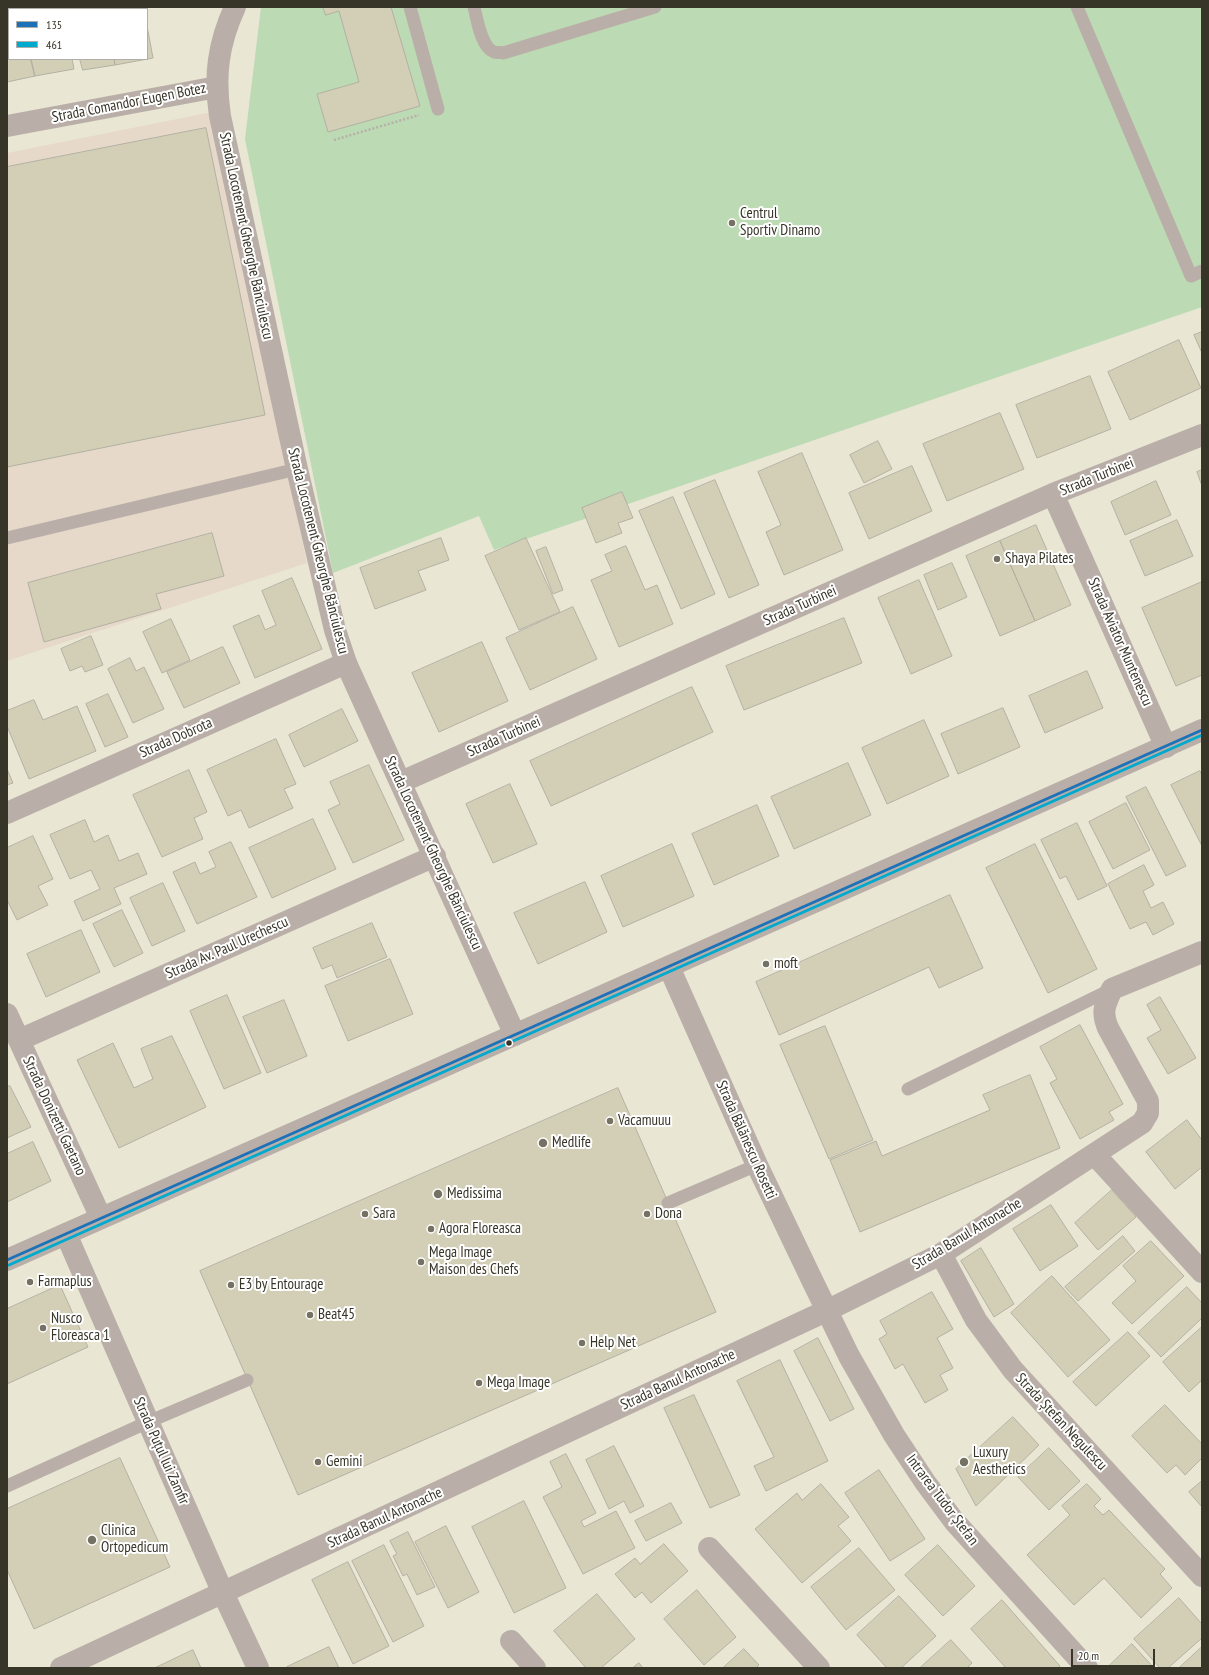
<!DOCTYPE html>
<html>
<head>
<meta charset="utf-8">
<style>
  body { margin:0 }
  #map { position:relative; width:1209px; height:1675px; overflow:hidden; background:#e9e6d4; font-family:"PT Sans Narrow",sans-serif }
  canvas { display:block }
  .frame { position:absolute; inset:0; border:8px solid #373428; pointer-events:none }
  .legend { position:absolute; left:8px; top:8px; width:140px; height:52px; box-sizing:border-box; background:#fff; border:1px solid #afaea9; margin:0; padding:5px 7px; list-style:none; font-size:12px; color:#373428 }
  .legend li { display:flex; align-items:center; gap:8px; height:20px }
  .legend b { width:20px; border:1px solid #afaea9 }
  .scale { position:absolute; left:1071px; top:1649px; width:84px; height:18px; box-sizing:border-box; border:2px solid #373428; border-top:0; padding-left:5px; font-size:12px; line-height:14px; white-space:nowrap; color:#373428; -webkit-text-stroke:3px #fff; paint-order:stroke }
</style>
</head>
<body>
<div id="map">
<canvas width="1209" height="1675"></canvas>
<div class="frame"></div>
<ul class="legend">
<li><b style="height:5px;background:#1d71b8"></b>135</li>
<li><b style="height:5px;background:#00a9ce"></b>461</li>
</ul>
<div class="scale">20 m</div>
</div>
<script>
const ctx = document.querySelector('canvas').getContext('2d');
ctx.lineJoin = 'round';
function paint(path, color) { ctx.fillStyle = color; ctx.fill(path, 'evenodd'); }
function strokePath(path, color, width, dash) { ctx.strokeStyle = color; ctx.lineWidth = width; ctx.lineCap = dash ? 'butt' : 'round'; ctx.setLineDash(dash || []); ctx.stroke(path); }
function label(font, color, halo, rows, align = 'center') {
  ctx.font = font + ' "PT Sans Narrow",sans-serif'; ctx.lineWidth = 4; ctx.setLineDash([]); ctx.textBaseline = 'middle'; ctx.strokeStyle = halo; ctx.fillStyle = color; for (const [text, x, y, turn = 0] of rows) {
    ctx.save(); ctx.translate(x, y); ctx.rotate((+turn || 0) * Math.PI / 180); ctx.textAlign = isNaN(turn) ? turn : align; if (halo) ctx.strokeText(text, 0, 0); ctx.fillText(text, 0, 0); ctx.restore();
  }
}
paint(new Path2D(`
  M212 112 307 563 7 661V153Z`), '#e6d9ca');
paint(new Path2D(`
  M261 7H1202V307L494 550 479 516 333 573 245 139Z`), '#bcdab4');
const building = new Path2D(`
  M109 7H144V9H105Z
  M323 7H391L420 106 328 132 317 94 359 82 339 11 326 15Z
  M9 20V59H31L35 76 7 82V21Z
  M147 26 153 58 115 65 114 59H147Z
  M31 59H72L74 69 35 76Z
  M80 59H114L115 65 83 70Z
  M206 128 265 415 7 467V167Z
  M1202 332V353L1194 335Z
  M1179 340 1201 388 1130 420 1108 372Z
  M1090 376 1111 429 1037 458 1016 405Z
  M1000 413 1024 469 947 501 923 444Z
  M878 441 892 469 864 483 850 455Z
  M802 453 843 550 784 575 766 532 781 525 758 472Z
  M912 466 932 511 869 539 849 493Z
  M1202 470V486L1197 472Z
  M715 480 759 585 729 598 684 493Z
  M1156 481 1171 515 1125 535 1111 502Z
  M622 492 633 518 618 523 622 533 596 543 582 508Z
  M673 497 715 594 681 609 639 511Z
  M1177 520 1193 556 1145 576 1130 541Z
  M1036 525 1071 605 1035 621 1000 541Z
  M212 533 224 576 156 594 161 609 44 642 28 583Z
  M441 538 449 560 418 571 426 590 375 609 360 568Z
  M526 538 560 612 519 630 485 556Z
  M1000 541 1035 621 1000 636 966 556Z
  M626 546 645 590 657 585 673 624 619 647 591 580 612 571 605 555Z
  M546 547 563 590 553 594 536 551Z
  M952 563 967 597 938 610 924 575Z
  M292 578 322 649 255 678 233 626 259 615 265 630 276 625 262 591Z
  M919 580 952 656 911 674 878 598Z
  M1202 582V675L1176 686 1142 608Z
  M573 607 597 659 530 690 506 638Z
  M844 618 862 663 744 710 726 666Z
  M171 619 190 660 162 673 143 632Z
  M91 636 103 665 85 672 82 666 70 671 61 649Z
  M482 642 508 701 439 732 412 673Z
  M223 647 240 683 184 708 167 672Z
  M130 658 136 671 144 667 164 709 133 723 108 669Z
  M1087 671 1103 708 1045 733 1029 696Z
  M692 687 713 732 551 806 530 761Z
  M108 694 128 737 105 747 86 704Z
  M34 700 43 720 77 706 96 751 29 779 7 726V711Z
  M1003 708 1020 747 958 774 941 734Z
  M342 709 358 741 304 767 289 735Z
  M924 720 949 776 887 804 862 748Z
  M276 739 296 784 284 789 293 808 249 828 241 810 228 816 207 770Z
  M848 763 871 815 794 849 771 797Z
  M369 765 404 840 353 863 328 810 340 804 330 782Z
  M7 769 13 783 7 785Z
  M189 770 207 812 194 818 203 839 162 857 133 795Z
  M1200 771 1202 775V846L1171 785Z
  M510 784 537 844 493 863 466 804Z
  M1146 787 1186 866 1166 876 1126 797Z
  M1126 803 1150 850 1113 869 1089 822Z
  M757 805 779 856 714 885 692 834Z
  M313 819 336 869 272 898 249 848Z
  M85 820 94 842 108 835 119 861 138 853 147 874 114 888 121 904 83 921 74 901 100 889 91 870 70 879 50 835Z
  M1077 823 1107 886 1078 900 1066 876 1060 879 1041 840Z
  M33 836 53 879 38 886 48 905 17 920 7 900V848Z
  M231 842 257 897 197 924 173 872 195 862 200 874 216 867 209 852Z
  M672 844 694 896 623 927 601 876Z
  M1035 844 1097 969 1048 993 986 868Z
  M1144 865 1154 885 1143 891 1151 908 1163 902 1174 924 1153 935 1146 922 1130 929 1108 884Z
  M585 882 607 932 538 964 514 913Z
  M163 883 185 931 152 946 130 898Z
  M950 895 983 968 939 988 929 967 779 1035 756 982Z
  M122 910 143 953 114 967 93 924Z
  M372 923 387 957 337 978 332 965 322 969 313 948Z
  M81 930 100 972 46 997 27 954Z
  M390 959 413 1014 348 1041 325 986Z
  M227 995 261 1073 224 1089 190 1011Z
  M1160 997 1196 1058 1168 1074 1147 1038 1161 1030 1147 1005Z
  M284 1000 307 1056 267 1073 243 1017Z
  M1080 1025 1123 1104 1109 1112 1114 1120 1080 1139 1050 1083 1057 1079 1040 1047Z
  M825 1026 873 1140 829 1159 780 1045Z
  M172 1036 206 1107 119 1148 77 1060 113 1043 134 1088 153 1079 141 1049Z
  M1030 1075 1060 1148 860 1232 830 1160 876 1141 882 1156 990 1110 983 1095Z
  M10 1086 31 1127 7 1138V1087Z
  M618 1088 716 1312 298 1495 200 1271Z
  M1187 1120 1202 1140V1167L1175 1189 1146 1152Z
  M33 1142 51 1181 7 1202V1154Z
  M1112 1190 1136 1217 1098 1250 1075 1223Z
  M1051 1205 1078 1246 1040 1271 1013 1229Z
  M1123 1236 1135 1251 1078 1301 1065 1287Z
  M1151 1241 1184 1276 1132 1324 1112 1303 1136 1281 1123 1266Z
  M981 1248 1014 1304 994 1317 961 1261Z
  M1052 1276 1110 1340 1068 1377 1011 1313Z
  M60 1285 88 1347 7 1384V1309Z
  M1187 1287 1202 1303V1318L1161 1357 1138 1333Z
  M932 1292 953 1329 937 1338 953 1368 940 1375 948 1390 925 1403 903 1364 895 1369 879 1339 887 1334 880 1321Z
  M1202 1327V1380L1189 1392 1163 1362Z
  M1128 1332 1150 1356 1096 1406 1073 1382Z
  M818 1338 854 1409 830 1421 794 1351Z
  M780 1360 828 1461 766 1491 754 1466 774 1457 737 1381Z
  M694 1395 740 1495 710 1508 664 1408Z
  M1165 1405 1202 1444V1458L1185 1475 1176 1465 1167 1473 1132 1436Z
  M1013 1417 1039 1445 976 1506 956 1469Z
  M614 1446 644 1506 630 1513 624 1501 609 1509 586 1460Z
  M1049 1448 1080 1481 1049 1510 1018 1477Z
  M566 1454 596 1513 581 1521 584 1527 616 1511 635 1548 583 1574 543 1497 562 1487 550 1462Z
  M120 1458 170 1567 34 1629 7 1570V1509Z
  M879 1470 925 1539 890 1561 845 1493Z
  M1202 1481V1507L1189 1492Z
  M821 1484 849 1517 838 1526 851 1541 802 1583 755 1529 797 1493 802 1500Z
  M1087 1484 1101 1499 1094 1506 1103 1515 1109 1510 1165 1569 1160 1574 1172 1588 1141 1618 1104 1578 1074 1605 1027 1555 1070 1515 1062 1506Z
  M524 1501 566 1588 514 1613 472 1527Z
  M671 1503 682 1523 646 1541 635 1521Z
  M446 1526 479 1592 448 1608 415 1542Z
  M408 1532 435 1587 417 1595 407 1574 403 1576 393 1556 397 1554 390 1541Z
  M664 1544 688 1571 651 1603 642 1592 635 1598 615 1574 635 1558 640 1564Z
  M384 1545 424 1626 393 1642 352 1561Z
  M938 1545 975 1586 943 1616 905 1575Z
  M859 1548 895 1590 846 1630 811 1587Z
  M348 1562 389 1646 353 1664 312 1580Z
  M697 1590 736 1637 704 1665 664 1619Z
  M597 1594 635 1639 601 1668H586L554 1631Z
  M899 1596 936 1636 901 1668H887L857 1635Z
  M1179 1598 1202 1624V1638L1168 1668H1160L1134 1639Z
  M1002 1600 1060 1666 1058 1668H1006L971 1629Z
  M951 1640 972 1663 967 1668H920Z
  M1132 1644 1154 1668H1109L1108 1667Z
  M329 1647 339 1668H287V1667Z
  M1202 1647V1668H1179Z
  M744 1649 759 1665 756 1668H723Z
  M193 1650 201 1668H155Z
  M639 1663 643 1668H633Z`);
paint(building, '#d3ceb6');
strokePath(building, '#b3b1a3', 1);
strokePath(new Path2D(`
  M334 140 419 115`), '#b7b0a7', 2.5, [2, 2]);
strokePath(new Path2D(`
  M410 7 438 109
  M474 7C477 19 481 47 494 52 496 53 501 52 503 53L655 7
  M1077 7 1191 276 1202 271
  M7 538 297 469
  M908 1089 1112 989
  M668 1203 757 1165
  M7 1486 148 1422 247 1380`), '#baafa8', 13);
strokePath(new Path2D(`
  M7 126 217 87
  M1053 494 1166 747
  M401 782 1053 494 1202 435
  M7 813 346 663
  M669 967 757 1165 812 1280 849 1356 894 1435 925 1482 954 1521 1087 1668
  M7 1014 101 1218
  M19 1040 435 856
  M1095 1155 1202 1272
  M66 1234 223 1593 258 1668
  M941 1254 976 1320 1013 1370 1202 1576
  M709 1548 819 1668
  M511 1641 535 1668
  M61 1668 826 1311 941 1254 1142 1123 1148 1113V1101L1108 1028C1101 1011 1105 1005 1112 989L1202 952`), '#baafa8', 22);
strokePath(new Path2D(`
  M235 7C218 44 214 76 220 116L297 469 335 630 346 663 515 1035
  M7 1260 1202 730`), '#baafa8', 22);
strokePath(new Path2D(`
  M7 1260 1202 730`), '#1d71b8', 3);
strokePath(new Path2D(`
  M9 1265 1202 735`), '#00a9ce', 3);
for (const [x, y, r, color] of [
  [732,223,4,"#757264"],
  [997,559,4,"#757264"],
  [766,964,4,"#757264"],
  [509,1043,3.5,"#373428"],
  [610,1121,4,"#757264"],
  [543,1143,5,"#757264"],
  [438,1194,5,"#757264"],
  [365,1214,4,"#757264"],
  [647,1214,4,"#757264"],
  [431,1229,4,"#757264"],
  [421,1262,4,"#757264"],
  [30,1282,4,"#757264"],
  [231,1285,4,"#757264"],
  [310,1315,4,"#757264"],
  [43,1328,4,"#757264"],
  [582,1343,4,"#757264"],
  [479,1383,4,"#757264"],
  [318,1462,4,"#757264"],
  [964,1462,5,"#757264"],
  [92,1540,5,"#757264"]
]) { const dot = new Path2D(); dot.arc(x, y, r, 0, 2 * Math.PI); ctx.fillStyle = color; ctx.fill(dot); strokePath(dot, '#fff', 1.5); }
label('15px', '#373428', '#fff', [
  ["Strada Comandor Eugen Botez",129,103,-11],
  ["Strada Locotenent Gheorghe Bănciulescu",246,236,78],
  ["Strada Turbinei",1097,477,-22],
  ["Strada Locotenent Gheorghe Bănciulescu",318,551,76],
  ["Strada Turbinei",800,606,-24],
  ["Strada Aviator Muntenescu",1120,642,66],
  ["Strada Turbinei",504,737,-24],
  ["Strada Dobrota",176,738,-24],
  ["Strada Locotenent Gheorghe Bănciulescu",433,853,65],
  ["Strada Av. Paul Urechescu",227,948,-24],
  ["Strada Donizetti Gaetano",54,1116,65],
  ["Strada Bălănescu Rosetti",746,1140,66],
  ["Strada Banul Antonache",967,1234,-31],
  ["Strada Banul Antonache",678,1380,-25],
  ["Strada Ștefan Negulescu",1061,1422,47],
  ["Strada Puțul lui Zamfir",161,1451,66],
  ["Intrarea Tudor Ștefan",942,1500,53],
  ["Strada Banul Antonache",385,1518,-25]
]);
label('15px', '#373428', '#fff', [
  ["Centrul",740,214],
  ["Sportiv Dinamo",740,231],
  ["Shaya Pilates",1005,559],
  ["moft",774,964],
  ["Vacamuuu",618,1121],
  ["Medlife",552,1143],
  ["Medissima",447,1194],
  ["Sara",373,1214],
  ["Dona",655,1214],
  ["Agora Floreasca",439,1229],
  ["Mega Image",429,1253],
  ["Maison des Chefs",429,1270],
  ["Farmaplus",38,1282],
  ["E3 by Entourage",239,1285],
  ["Beat45",318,1315],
  ["Nusco",51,1319],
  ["Floreasca 1",51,1336],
  ["Help Net",590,1343],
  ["Mega Image",487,1383],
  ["Luxury",973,1453],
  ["Aesthetics",973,1470],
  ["Gemini",326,1462],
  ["Clinica",101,1531],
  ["Ortopedicum",101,1548]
], 'left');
</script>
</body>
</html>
